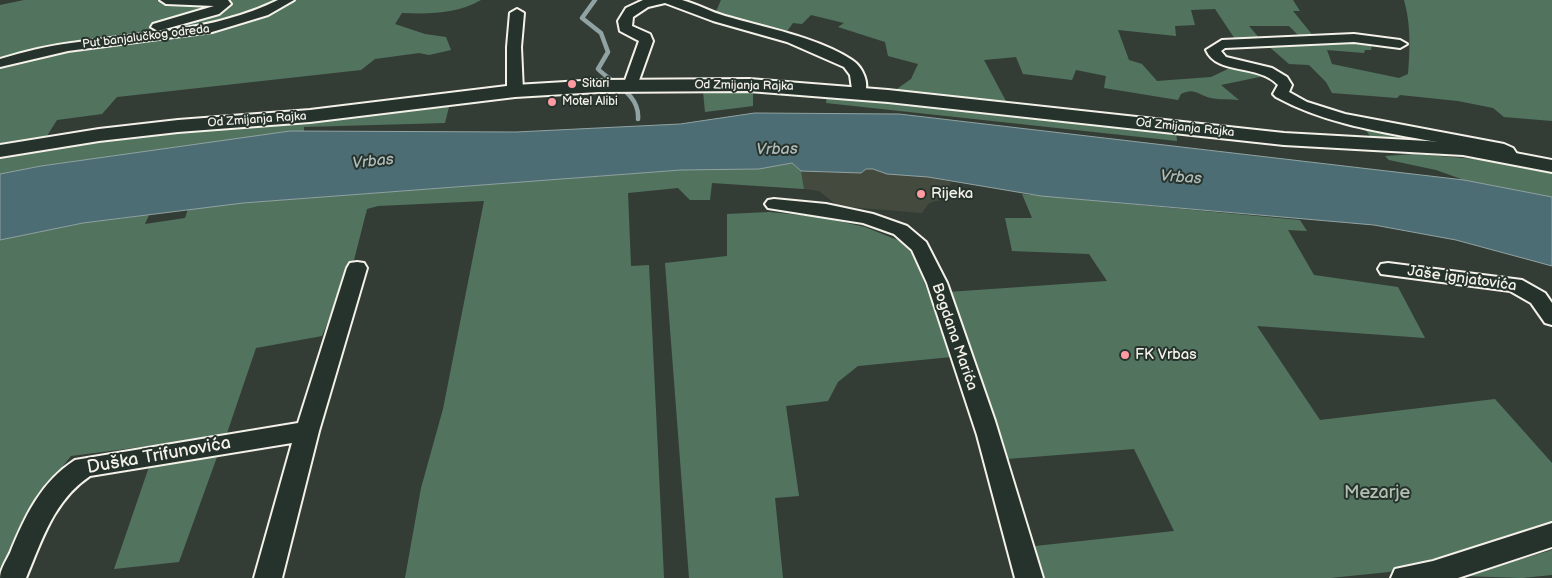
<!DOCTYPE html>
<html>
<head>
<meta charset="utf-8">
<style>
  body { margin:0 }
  canvas { display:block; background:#343d35 }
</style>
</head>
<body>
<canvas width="1552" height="578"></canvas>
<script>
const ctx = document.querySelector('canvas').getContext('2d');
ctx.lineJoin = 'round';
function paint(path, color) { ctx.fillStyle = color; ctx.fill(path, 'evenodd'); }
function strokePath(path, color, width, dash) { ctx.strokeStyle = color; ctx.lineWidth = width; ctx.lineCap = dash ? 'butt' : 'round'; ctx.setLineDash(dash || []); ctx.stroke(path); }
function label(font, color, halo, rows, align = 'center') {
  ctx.font = font + ' "Balsamiq Sans",sans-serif'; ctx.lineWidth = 4; ctx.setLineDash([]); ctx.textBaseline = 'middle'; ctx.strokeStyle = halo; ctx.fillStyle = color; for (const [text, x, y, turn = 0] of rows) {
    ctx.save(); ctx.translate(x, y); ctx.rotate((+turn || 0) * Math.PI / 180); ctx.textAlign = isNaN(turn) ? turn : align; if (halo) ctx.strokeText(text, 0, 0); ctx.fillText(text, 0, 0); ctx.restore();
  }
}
paint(new Path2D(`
  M866 169 879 170 887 174 928 177 951 182 944 199 929 203 922 213 838 206 819 191 804 189 801 171 861 173Z`), '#454a3f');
paint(new Path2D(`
  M24 0H156L174 4 219 0H481C457 14 430 14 402 13L395 24 425 34 446 37 451 50 429 55 419 53 375 59 361 70 117 97 102 114 57 120 45 139 0 147V5Z
  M721 0H1293L1300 11H1293L1315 38 1300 37 1289 26H1249L1261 40 1235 39 1215 9 1191 10 1195 25 1175 26 1176 36 1118 30 1129 60 1142 64 1157 81 1211 77 1232 67 1269 75 1221 85 1239 100C1230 99 1219 100 1211 98 1198 95 1194 87 1181 94L1178 100 1104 88 1106 76 1076 70 1072 80 1023 74 1016 57 984 60 1007 103 894 91 911 79 918 64 888 56 885 42 838 27 844 23 811 15 802 24 793 23 785 34 715 14Z
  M1404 0H1552V121L1504 117 1493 108 1458 101 1400 95 1397 98 1332 93 1326 82 1309 65 1289 64 1266 44 1372 41 1371 50H1365L1364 53 1327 50 1332 64 1399 78 1408 74C1410 50 1411 24 1404 0Z
  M753 90V106L705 112 703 91Z
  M827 94 1176 132 1177 141 826 103Z
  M450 103 445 123 304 127V131L41 166 0 174V157L115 137 307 122Z
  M1363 126 1435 141 1372 139Z
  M1415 154 1500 161 1552 172V197L1464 180 1436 170 1389 160 1385 156Z
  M792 163 801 171 804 189 712 183 710 200H690L678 188 628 193 631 266 649 265 664 578H405L421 488 443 409 484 201 378 206 367 209 354 260 322 336 256 348 226 436 71 456 52 479 4 578H0V240L83 223 149 215 145 224 185 218 188 209 243 203 681 170 759 169Z
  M1022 194 1300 220 1307 231 1288 230 1314 275 1398 287 1425 338 1257 326 1320 420 1495 399 1552 463V523L1389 572 1330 578H1035L1026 547 1174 531 1134 449 1007 459 948 292 1107 281 1089 254 1012 251 1005 218H1032Z
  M769 212 820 217 865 227 900 241 914 255 952 357 858 366 838 382 828 401 786 406 799 496 775 498 783 578H689L665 263 727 256V214Z
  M217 457 179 562 114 569 150 464Z
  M1552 550V575L1522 578 1464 576Z`), '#52745f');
const water = new Path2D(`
  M755 113 899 114 1464 180 1552 197V266L1456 240 1374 225 1041 196 928 177 887 174 873 169H866L861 173 801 171 792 163 759 169 681 170 243 203 83 223 0 240V174L41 166 290 131 516 132 680 124Z`);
paint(water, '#4d6d74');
strokePath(water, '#90a2a2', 1);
strokePath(new Path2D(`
  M595 0 582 18 601 33 608 52 598 69C613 84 640 94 638 119`), '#90a2a2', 4.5);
const minor = new Path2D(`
  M160 0H228L231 4 219 14 158 31 151 27 153 24 214 6 166 4Z
  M278 0H294L268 15 212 32 68 51 0 67V59C23 52 47 46 71 43 141 33 212 32 278 0Z
  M643 0C655 0 670 0 682 0 697 4 711 12 725 16 763 27 820 38 852 60 863 67 871 85 863 96H853L850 75 844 67 787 42 713 21 665 3 648 7 633 17 632 26 650 34 653 41 637 86 635 89H625L623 86 639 41 620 31 618 21 626 8Z
  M517 9 524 13 521 47 523 91 515 96 507 91V47L510 13Z
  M1354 34 1400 40 1407 44 1400 48 1354 42 1225 48 1221 51 1226 57 1272 68 1287 77 1292 85 1289 92 1307 102 1345 114 1504 144 1513 148 1519 157 1517 161C1505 164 1504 155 1494 151 1477 145 1455 146 1437 142 1382 132 1325 124 1276 97L1273 94 1278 85C1259 64 1216 75 1206 50L1222 40Z
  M774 199 826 204 873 214 907 226 926 242 947 283 995 421 1043 578H1015L977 435 927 283 912 250 894 234 863 223 768 208 765 204 768 200Z
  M357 262 364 263 367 268 319 431 282 578H254L292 443 90 476C54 500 42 540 26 578H0C0 570 6 561 10 553 25 516 41 482 75 460L298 423 347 268 350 263Z
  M1388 263 1522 280 1545 293 1552 303V325L1545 323 1531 303 1510 291 1381 274 1378 269 1381 264Z
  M1552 523V547L1458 578H1391L1395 569 1433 561Z`);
const tertiary = new Path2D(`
  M749 79 888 90 1284 133 1463 143 1552 160V172L1463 155 1284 145 888 102 749 91 599 92 515 97 310 122 178 132 99 141 0 157V145L99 129 178 120 310 110 515 85 599 80Z`);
strokePath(minor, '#f4f1e8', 4);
strokePath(tertiary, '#f4f1e8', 4);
paint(minor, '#26332d');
paint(tertiary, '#26332d');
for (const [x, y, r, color] of [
  [572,84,5,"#ff9aa2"],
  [552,102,5,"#ff9aa2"],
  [921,194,5,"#ff9aa2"],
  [1125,355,5,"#ff9aa2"]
]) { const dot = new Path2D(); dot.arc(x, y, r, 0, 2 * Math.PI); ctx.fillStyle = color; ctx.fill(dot); strokePath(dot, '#26332d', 2); }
label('12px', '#f4f1e8', '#26332d', [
  ["Put banjalučkog odreda",146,37,-7],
  ["Od Zmijanja Rajka",744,86,1],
  ["Od Zmijanja Rajka",257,120,-4],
  ["Od Zmijanja Rajka",1185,128,6]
]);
label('12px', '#f4f1e8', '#26332d', [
  ["Sitari",582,84],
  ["Motel Alibi",562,102]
], 'left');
label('15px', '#f4f1e8', '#26332d', [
  ["Rijeka",931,194],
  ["FK Vrbas",1135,355]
], 'left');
label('15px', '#f4f1e8', '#26332d', [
  ["Jaše ignjatovića",1462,279,8],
  ["Bogdana Marića",954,337,71]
]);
label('italic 16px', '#b1bcba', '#26332d', [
  ["Vrbas",777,150,-1],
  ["Vrbas",373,162,-6],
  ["Vrbas",1181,178,4]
]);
label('18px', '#f4f1e8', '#26332d', [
  ["Duška Trifunovića",159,456,-10]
]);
label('18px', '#b3bfb1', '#26332d', [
  ["Mezarje",1377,493]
]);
</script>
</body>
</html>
